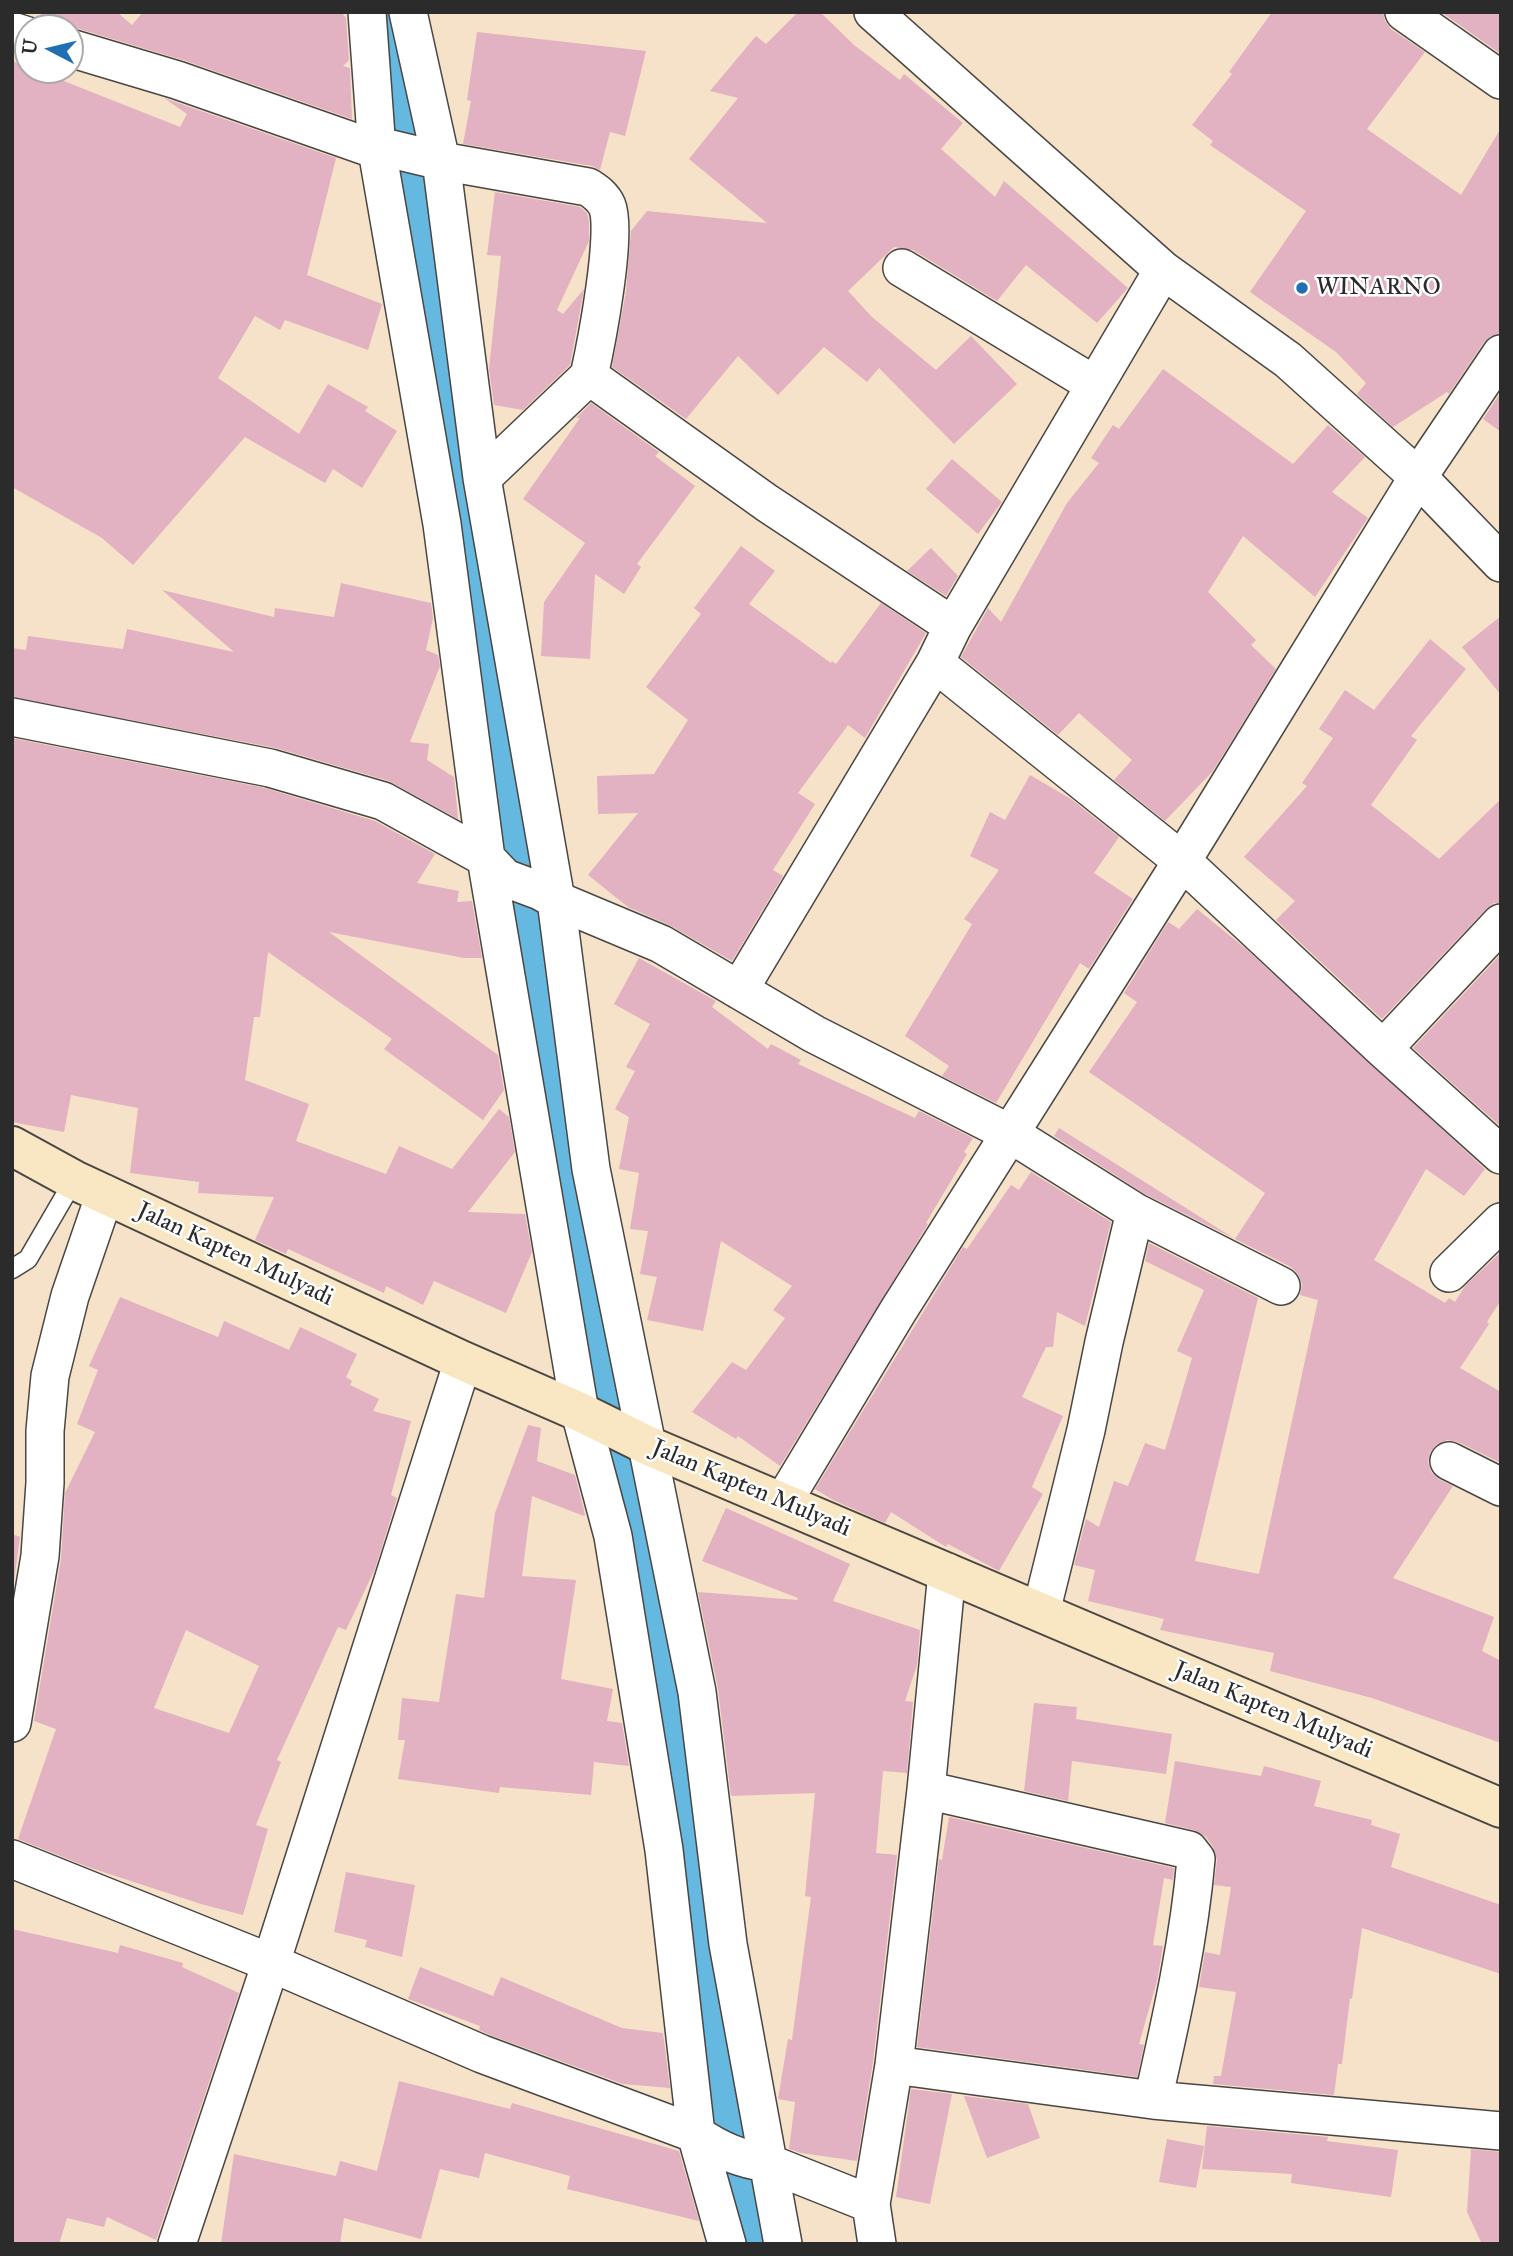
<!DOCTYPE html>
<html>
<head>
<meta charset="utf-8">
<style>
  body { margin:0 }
  #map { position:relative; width:1513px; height:2256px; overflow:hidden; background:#f5e2c8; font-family:"IM FELL Great Primer",serif }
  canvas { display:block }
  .frame { position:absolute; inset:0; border:14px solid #2b2b2b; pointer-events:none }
  .north { position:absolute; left:14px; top:14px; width:70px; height:70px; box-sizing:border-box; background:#fff; border:2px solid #aaa; border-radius:50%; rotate:277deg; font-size:19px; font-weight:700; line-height:28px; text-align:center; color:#2b2b2b }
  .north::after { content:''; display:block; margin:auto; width:24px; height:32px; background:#1f6fb2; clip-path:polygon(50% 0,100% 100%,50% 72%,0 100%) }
</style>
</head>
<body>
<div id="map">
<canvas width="1513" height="2256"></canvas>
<div class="frame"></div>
<div class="north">U</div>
</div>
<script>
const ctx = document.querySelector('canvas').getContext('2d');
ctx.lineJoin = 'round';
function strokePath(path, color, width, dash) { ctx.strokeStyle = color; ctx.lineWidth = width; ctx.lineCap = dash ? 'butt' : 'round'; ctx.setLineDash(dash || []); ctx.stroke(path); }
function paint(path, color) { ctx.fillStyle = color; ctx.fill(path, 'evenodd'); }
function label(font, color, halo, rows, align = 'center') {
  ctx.font = font + ' "IM FELL Great Primer",serif'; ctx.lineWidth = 5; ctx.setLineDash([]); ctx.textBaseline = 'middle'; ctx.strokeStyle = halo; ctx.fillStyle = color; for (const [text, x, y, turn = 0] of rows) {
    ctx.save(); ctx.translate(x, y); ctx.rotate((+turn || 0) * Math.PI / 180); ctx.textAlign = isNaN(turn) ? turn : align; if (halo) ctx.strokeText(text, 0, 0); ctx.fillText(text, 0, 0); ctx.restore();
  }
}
strokePath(new Path2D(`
  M390 12 409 106 482 589 745 2244`), '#65b9e1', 46);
paint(new Path2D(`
  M37 12H117L132 25 143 12H341L346 18 349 60 343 66 350 68 352 119 183 60 76 28H61Z
  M798 12H820L854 45 900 80 904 74 963 123 941 149 995 197 1004 181 1128 288 1097 323 1026 265 997 301 913 250 894 247 848 291 872 317 936 370 971 336 1017 384 954 444 879 368 867 382 824 347 778 395 738 356 686 419 612 367 626 292 631 231 647 211 767 223 689 159 738 98 710 91 756 36 766 44Z
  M1272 12H1383L1385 21 1391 29 1425 52 1367 129 1461 195 1501 128V333L1491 336 1484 342 1449 394 1447 392 1393 427 1357 394 1366 383 1336 352 1250 292 1306 211 1210 145 1213 141 1192 125 1232 74 1229 72Z
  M1441 12H1501V54Z
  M477 32 646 51 625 136 610 132 600 170 592 166 463 144 471 101 467 100Z
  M12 61 28 67V70H36L180 127 187 114 164 98 336 158 307 275 382 304 368 350 285 320 280 330 255 316 218 378 299 434 328 384 368 407 365 411 397 431 362 488 333 469 325 483 245 437 133 565 102 538 12 487Z
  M495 192 580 207 587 213 589 222V241L557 310 563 314 584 289 570 365 523 410 494 405 489 369 501 256 487 255Z
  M1163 369 1293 464 1328 425 1365 457 1332 492 1368 518 1315 597 1243 536 1208 592 1256 640 1251 645 1276 669 1213 771 1165 821 1114 780 1132 760 1079 713 1058 735 961 657 988 608 1001 622 1067 503 1099 463 1091 458 1113 425 1119 429Z
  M1501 392V432L1483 419Z
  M591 403 659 452 655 456 695 486 637 564 641 567 624 594 595 574 590 659 541 656 544 602 585 543 523 499 580 418H576Z
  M952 459 1002 502 978 534 926 489Z
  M741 546 775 571 749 604 831 663 832 661 836 664 881 603 926 633 865 738 848 725 798 793 815 804 773 870 783 876 732 961 671 926 628 907 588 875 638 813 598 814 597 776 654 774 688 720 646 687 701 614 694 608Z
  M931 548 958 576 946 596 907 571Z
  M341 583 431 603 433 618 426 650 438 655 440 666 410 742 429 744 427 760 454 777 458 819 389 781 276 748 12 697V648L26 650 28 636 123 649 127 629 234 652 162 590 274 617 275 608 334 617Z
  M1501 616V695L1462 647Z
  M1430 639 1466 669 1411 736 1417 740 1371 805 1439 859 1501 799V903H1494L1486 909 1382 1019 1276 920 1295 901 1244 857 1307 786 1302 783 1333 738 1319 729 1345 690 1374 710Z
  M12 738 265 788 375 821 435 854 417 883 459 891 457 902 472 901 482 958H464L329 932 498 1055 504 1090 483 1120 384 1049 392 1039 268 952 260 1017H254L245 1080 309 1104 296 1141 386 1174 399 1146 452 1169 499 1109 509 1117 515 1152 468 1212 525 1214 532 1252 506 1313 434 1281 423 1305 386 1286 384 1293 288 1249 286 1254 255 1240 274 1197 198 1193 199 1182 130 1173 138 1108 71 1095 64 1132 12 1122Z
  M1030 775 1071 799 1119 837 1094 873 1133 899 1089 969 1080 963 996 1103 942 1076 949 1066 905 1036 972 924 964 919 999 870 970 856 990 812 1005 820Z
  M1197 909 1245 948 1485 1169 1464 1196 1426 1169 1374 1260 1445 1303 1449 1298 1455 1302 1465 1286 1501 1252V1300L1487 1322 1489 1324 1460 1368 1501 1392V1463L1458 1442 1447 1440 1437 1444 1430 1452 1428 1462 1431 1472 1440 1480 1453 1486 1393 1578 1494 1617 1482 1651 1501 1661V1743L1372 1698 1270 1671 1274 1653 1160 1630 1164 1619 1088 1601 1095 1570 1074 1565 1086 1519 1099 1527 1114 1481 1128 1486 1145 1443 1165 1450 1192 1358 1177 1351 1204 1290 1145 1261 1149 1243 1258 1298 1195 1561 1259 1574 1318 1300 1300 1295 1302 1284 1298 1274 1291 1267 1145 1194 1054 1136 1059 1128 1235 1239 1265 1193 1089 1072 1137 1002 1124 993 1168 922 1179 929Z
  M1501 954V1123L1499 1125 1413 1048Z
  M639 958 716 1001 712 1007 768 1049 771 1044 801 1060 798 1064 915 1118 919 1111 973 1138 964 1152 967 1154 926 1223 928 1224 780 1466 738 1436 736 1439 692 1412 732 1362 746 1370 785 1318 773 1310 792 1286 721 1241 703 1331 647 1320 657 1277 640 1274 648 1231 630 1229 639 1173 619 1169 629 1117 615 1109 635 1071 626 1067 650 1024 614 1004Z
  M1031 1172 1111 1222 1085 1326 1057 1312 1053 1347H1046L1022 1397 1063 1416 1032 1487 1043 1494 999 1571 948 1544 946 1547 891 1512 885 1523 833 1500 815 1489 963 1247 967 1249 1011 1185 1019 1190Z
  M120 1297 218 1337 224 1321 289 1350 300 1327 357 1354 346 1377 352 1381 350 1385 379 1399 373 1411 411 1421 391 1495 397 1498 375 1569 346 1630 338 1627 277 1760 281 1762 256 1825 268 1829 243 1915 201 1904 88 1867 18 1839 56 1729 34 1721 61 1559 65 1493 95 1432 77 1424 98 1370 89 1366ZM186 1630 259 1666 229 1733 154 1708Z
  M528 1425 541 1428 537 1461 575 1475 585 1514 584 1516 532 1496 522 1576 576 1580 561 1679 613 1689 607 1721 622 1723 629 1766 594 1762 591 1795 500 1787 499 1793 398 1779 405 1740H398L402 1698 439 1702 456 1594 484 1598 495 1513Z
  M726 1508 850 1564 833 1601 920 1630 917 1665 905 1701 913 1702 907 1773 883 1771 876 1853 897 1855 873 2062 857 2161 801 2153 789 2149 795 2102 778 2099 788 2039 792 2040 811 1897 805 1896 815 1793 731 1796 718 1689 698 1592 797 1600 798 1598 702 1561Z
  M12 1534 20 1537 12 1595Z
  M1034 1703 1077 1707 1076 1719 1172 1734 1166 1774 1072 1761 1068 1801 1024 1791Z
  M1175 1761 1261 1776 1264 1766 1321 1781 1314 1806 1372 1820 1371 1825 1400 1834 1391 1867 1501 1905V1974L1362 1928 1352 1999 1350 1998 1342 2064H1338L1334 2095 1213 2084 1214 2076H1221L1236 1992 1199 1987 1205 1952 1220 1955 1231 1887 1214 1885 1217 1860 1213 1847 1206 1837 1194 1830 1165 1823Z
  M949 1817 1174 1868 1173 1880 1164 1878 1153 1945 1163 1946 1157 1981 1139 2044 1144 2045 1137 2077 917 2047 939 1859 942 1860Z
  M346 1872 415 1885 402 1957 365 1947 367 1940 334 1932Z
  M12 1929 118 1953 120 1945 183 1963 182 1967 239 1993 156 2240 107 2217 104 2227 67 2218 59 2244H12Z
  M420 1967 493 1996 501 1977 622 2028 663 2033 670 2088 623 2084 490 2035 479 2030 480 2026 408 1999Z
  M399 2081 510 2109 512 2103 679 2151 699 2221 567 2189 570 2176 485 2153 479 2178 440 2169 421 2239 344 2218 340 2244H221L234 2154 336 2176 340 2161 377 2171Z
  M911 2089 952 2094 930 2204 896 2197Z
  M964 2096 1028 2104 1040 2138 987 2158Z
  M1207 2126 1328 2137 1327 2141 1398 2150 1391 2197 1291 2183 1292 2174 1202 2169Z
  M1167 2139 1204 2146 1196 2188 1159 2182Z
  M1471 2149 1501 2152V2244H1482L1467 2212Z`), '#e2b1c2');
const service = new Path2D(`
  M12 1269 28 1259 74 1180`);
const minor = new Path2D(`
  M367 12 377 150 442 524 486 858 580 1412 613 1536 664 1850 696 2134 727 2244
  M408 12 441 161 482 478 556 900 591 1169 697 1692 728 1944 783 2244
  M873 12 1163 270 1288 360 1418 477 1501 563
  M1404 12 1501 80
  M12 31 28 36
  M70 48 177 80 377 150 391 149 441 161 588 187C596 192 603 197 607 206 618 232 596 345 589 376
  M902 268 1095 385
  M1163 270 953 626 935 663 1182 861 1383 1049 1501 1155
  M482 478 589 376 767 503 953 626
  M12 717 270 768 383 801 486 858 505 878 540 891 556 900 661 944 814 1034 1009 1133 1135 1212 1281 1286
  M739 990 935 663
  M1383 1049 1501 923
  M1449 1273 1501 1222
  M1449 1461 1501 1487
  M783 1502 898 1311 1182 861 1418 477 1501 354
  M1041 1612 1086 1430 1104 1342 1135 1212
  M12 1723 40 1556 45 1483V1431L50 1376 70 1296 105 1194
  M926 1790 1189 1850 1196 1859C1189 1941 1171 2020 1153 2100
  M12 1859 271 1963 482 2054 696 2134C717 2149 743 2160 768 2163L871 2204
  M894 2065 1153 2100 1501 2131
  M177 2244 271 1963 463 1361
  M877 2244 871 2204 894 2065 926 1790 947 1572`);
const secondary = new Path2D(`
  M12 1146 74 1180 463 1361 580 1412 649 1446 1501 1808`);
strokePath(service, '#494643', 21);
strokePath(minor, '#494643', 40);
strokePath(secondary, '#494643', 42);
strokePath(service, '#fff', 18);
strokePath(minor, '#fff', 37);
strokePath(secondary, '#f9e7c3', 38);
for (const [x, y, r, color] of [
  [1302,288,7,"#1f6fb2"]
]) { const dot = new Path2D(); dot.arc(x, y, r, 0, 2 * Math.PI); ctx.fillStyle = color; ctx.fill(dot); strokePath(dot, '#fff', 2.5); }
label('24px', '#2b2b2b', '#fff', [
  ["WINARNO",1316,288]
], 'left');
label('24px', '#2b2b2b', '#fff', [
  ["Jalan Kapten Mulyadi",235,1255,25],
  ["Jalan Kapten Mulyadi",751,1489,23],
  ["Jalan Kapten Mulyadi",1273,1711,23]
]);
</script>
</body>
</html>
